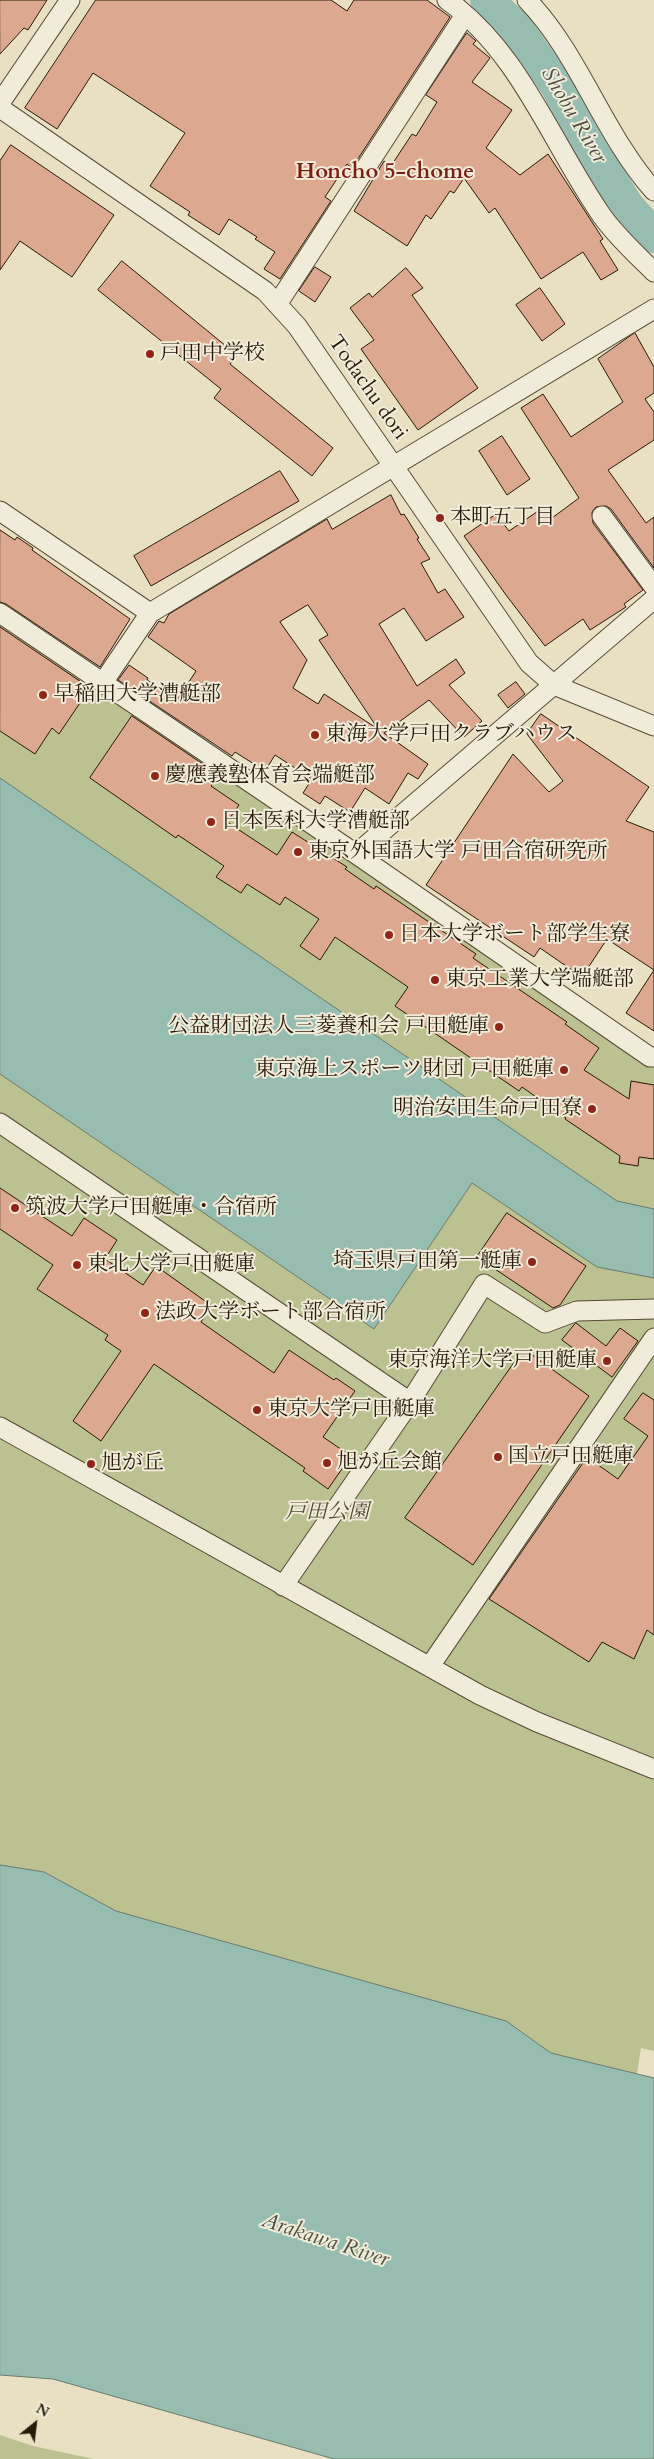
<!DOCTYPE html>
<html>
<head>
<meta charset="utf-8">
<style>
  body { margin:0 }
  #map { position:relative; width:654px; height:2459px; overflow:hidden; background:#e9e0c4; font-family:Cardo,serif }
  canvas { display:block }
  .north { position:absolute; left:10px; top:2399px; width:50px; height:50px; -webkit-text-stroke:4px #f1ebd9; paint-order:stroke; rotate:29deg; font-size:14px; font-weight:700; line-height:20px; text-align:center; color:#281908 }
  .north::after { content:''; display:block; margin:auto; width:18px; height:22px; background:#281908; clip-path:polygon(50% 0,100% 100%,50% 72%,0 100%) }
</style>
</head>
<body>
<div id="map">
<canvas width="654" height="2459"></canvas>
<div class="north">N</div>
</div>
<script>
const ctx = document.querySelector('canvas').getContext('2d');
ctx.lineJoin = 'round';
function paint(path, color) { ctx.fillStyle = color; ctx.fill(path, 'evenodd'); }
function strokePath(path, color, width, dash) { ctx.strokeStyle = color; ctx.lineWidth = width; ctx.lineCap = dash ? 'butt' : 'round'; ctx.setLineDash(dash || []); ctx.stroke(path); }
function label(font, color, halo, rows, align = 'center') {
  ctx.font = font + ' Cardo,"Noto Serif JP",serif'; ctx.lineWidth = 4; ctx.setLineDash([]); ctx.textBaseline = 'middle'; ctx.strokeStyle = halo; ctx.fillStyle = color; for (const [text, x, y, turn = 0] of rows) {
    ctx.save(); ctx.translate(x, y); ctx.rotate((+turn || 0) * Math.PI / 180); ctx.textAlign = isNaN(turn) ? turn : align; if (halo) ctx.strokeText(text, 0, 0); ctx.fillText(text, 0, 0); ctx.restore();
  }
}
paint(new Path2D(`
  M0 613 654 1057V2051L641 2048 598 2321 0 2136Z
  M0 2435 33 2446 94 2459H0Z`), '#bbc191');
const water = new Path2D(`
  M0 778 617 1201 654 1209V1278L597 1267 472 1183 374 1329 0 1074Z
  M0 1865 44 1872 116 1911 506 2021 551 2053 654 2078V2459H334L53 2379 0 2375Z`);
paint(water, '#97bdb1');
strokePath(water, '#6b7b6d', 1);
strokePath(new Path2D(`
  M487 0 516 28 556 84 586 140 627 206 654 236`), '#97bdb1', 34);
const building = new Path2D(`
  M0 0H47L28 30 24 28 0 54Z
  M96 0H331L347 11 354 0H427L450 17 352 168 347 164 325 197 331 201 280 279 264 269 275 252 255 239 257 237 229 219 219 235 188 215 190 212 150 186 185 133 93 73 57 129 25 108Z
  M467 33 476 41 473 44 490 58 472 82 512 110 486 148 520 175 548 154 603 239 600 241 618 270 601 280 583 252 541 279 495 208 489 213 464 178 454 193 450 191 431 219 426 215 407 246 354 211 384 161 391 166 412 134 416 136 437 102 426 95Z
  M11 145 114 215 72 277 20 241 0 270V161Z
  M122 261 237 355 230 364 333 448 312 476 214 398 221 389 98 290Z
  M315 267 331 277 315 302 299 291Z
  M406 268 423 288 412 295 478 388 418 430 361 349 374 340 350 308 369 293 372 297Z
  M540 288 565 324 542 341 516 305Z
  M635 333 654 367V393L645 399 654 412V440L608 470 646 523 654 517V568L611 509 606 506 596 507 592 512 593 523 643 590 624 604 626 607 590 630 583 619 545 646 506 595 464 536 496 514 509 531 544 507 552 518 579 498 521 408 543 394 571 437 623 402 598 359Z
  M502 436 530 479 507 495 479 451Z
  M280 471 299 501 151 586 134 556Z
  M391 495 401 515 404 514 419 538 417 539 430 559 421 563 438 593 445 589 464 617 426 641 404 608 379 624 417 686 456 659 465 673 449 685 482 721 464 737 429 700 384 733 428 764 418 779 408 773 389 804 365 788 350 812 325 796 320 804 303 793 312 779 275 755 265 771 235 752 232 756 118 680 129 665 148 678 147 680 177 700 196 671 148 637 159 621 164 623 169 614 327 519 332 529ZM308 605 328 635 319 640 378 729 324 694 318 704 293 688 307 660 280 622Z
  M0 530 15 540 17 537 33 548 32 550 130 619 100 667 6 604 0 602Z
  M0 627 90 688 59 734 52 728 35 754 0 731Z
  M516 682 525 694 508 708 498 695Z
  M541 714 649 787 626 821 654 832V1031L626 1013 654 970 607 939 582 977 540 948 534 957 426 885 513 754 549 792 563 781 527 734Z
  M132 716 219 775 211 786 239 805 227 822 277 855 292 832 347 867 345 869 374 889 376 886 476 954 473 958 567 1022 565 1024 599 1048 584 1070 629 1099 631 1081 654 1085V1159L639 1157 638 1166 619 1163 620 1156 565 1119 566 1118 522 1087 519 1091 395 1006 408 987 335 937 320 960 300 946 319 919 285 897 280 905 247 884 241 893 216 877 224 866 178 835 176 838 90 778Z
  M0 1188 72 1236 84 1218 117 1240 105 1259 143 1285 156 1266 212 1306 201 1322 274 1373 289 1350 334 1380 336 1378 355 1391 323 1437 351 1456 328 1489 303 1471 305 1468 154 1364 101 1441 73 1421 121 1351 105 1340 108 1335 37 1289 53 1265 0 1229Z
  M507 1213 586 1266 560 1305 553 1308 477 1257Z
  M576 1323 606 1346 620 1328 638 1341 612 1377 562 1340Z
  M524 1349 589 1396 473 1565 405 1518Z
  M643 1393 654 1400V1635L647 1630 634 1659 602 1642 589 1662 489 1599 587 1457 618 1479 648 1436 624 1419Z`);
paint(building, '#dda890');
strokePath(building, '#281908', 1);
const minor = new Path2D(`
  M447 0C520 52 552 144 602 216 617 237 636 254 654 272
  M527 0C580 55 603 134 654 191
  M0 103 70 0
  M0 108 265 291 297 326 529 663 554 685 654 726
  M278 303 465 15
  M0 511 150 613
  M602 516 654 587
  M0 613 356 854 650 1057H654
  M104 681 150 613 654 309
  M356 854 654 599
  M0 1123 410 1402
  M0 1427 480 1695 537 1722 654 1769
  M283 1586 410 1402 484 1284 545 1323 577 1311 654 1309
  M430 1666 654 1338`);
strokePath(minor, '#584b37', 21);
strokePath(minor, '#f1ebd9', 19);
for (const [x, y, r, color] of [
  [150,354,5,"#8f2418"],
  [440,518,5,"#8f2418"],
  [43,695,5,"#8f2418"],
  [315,735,5,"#8f2418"],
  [155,776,5,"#8f2418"],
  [211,822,5,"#8f2418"],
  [298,852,5,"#8f2418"],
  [389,935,5,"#8f2418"],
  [435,980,5,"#8f2418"],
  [499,1027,5,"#8f2418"],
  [564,1070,5,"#8f2418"],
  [592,1109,5,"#8f2418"],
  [15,1208,5,"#8f2418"],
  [532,1262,5,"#8f2418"],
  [77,1265,5,"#8f2418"],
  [145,1313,5,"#8f2418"],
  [607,1361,5,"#8f2418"],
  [257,1410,5,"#8f2418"],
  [498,1457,5,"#8f2418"],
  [327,1463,5,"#8f2418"],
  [91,1464,5,"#8f2418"]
]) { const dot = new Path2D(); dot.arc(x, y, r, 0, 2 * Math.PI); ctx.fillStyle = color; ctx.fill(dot); strokePath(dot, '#f1ebd9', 2); }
label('21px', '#281908', '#f1ebd9', [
  ["戸田中学校",160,354],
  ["本町五丁目",450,518],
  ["早稲田大学漕艇部",53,695],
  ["東海大学戸田クラブハウス",325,735],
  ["慶應義塾体育会端艇部",165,776],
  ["日本医科大学漕艇部",221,822],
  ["東京外国語大学 戸田合宿研究所",308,852],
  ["日本大学ボート部学生寮",399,935],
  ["東京工業大学端艇部",445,980],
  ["公益財団法人三菱養和会 戸田艇庫",489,1027,"right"],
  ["東京海上スポーツ財団 戸田艇庫",554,1070,"right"],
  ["明治安田生命戸田寮",582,1109,"right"],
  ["筑波大学戸田艇庫・合宿所",25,1208],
  ["埼玉県戸田第一艇庫",522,1262,"right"],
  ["東北大学戸田艇庫",87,1265],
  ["法政大学ボート部合宿所",155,1313],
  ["東京海洋大学戸田艇庫",597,1361,"right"],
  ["東京大学戸田艇庫",267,1410],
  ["国立戸田艇庫",508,1457],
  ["旭が丘会館",337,1463],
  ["旭が丘",101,1464]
], 'left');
label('21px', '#281908', '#f1ebd9', [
  ["Todachu dori",367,388,55]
]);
label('italic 21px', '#544b31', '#f1ebd9', [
  ["戸田公園",327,1513]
]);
label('italic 22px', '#4f5243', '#f1ebd9', [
  ["Shobu River",573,116,59],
  ["Arakawa River",325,2241,18]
]);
label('bold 22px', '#7a1f14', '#f1ebd9', [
  ["Honcho 5-chome",385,173]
]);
</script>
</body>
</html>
